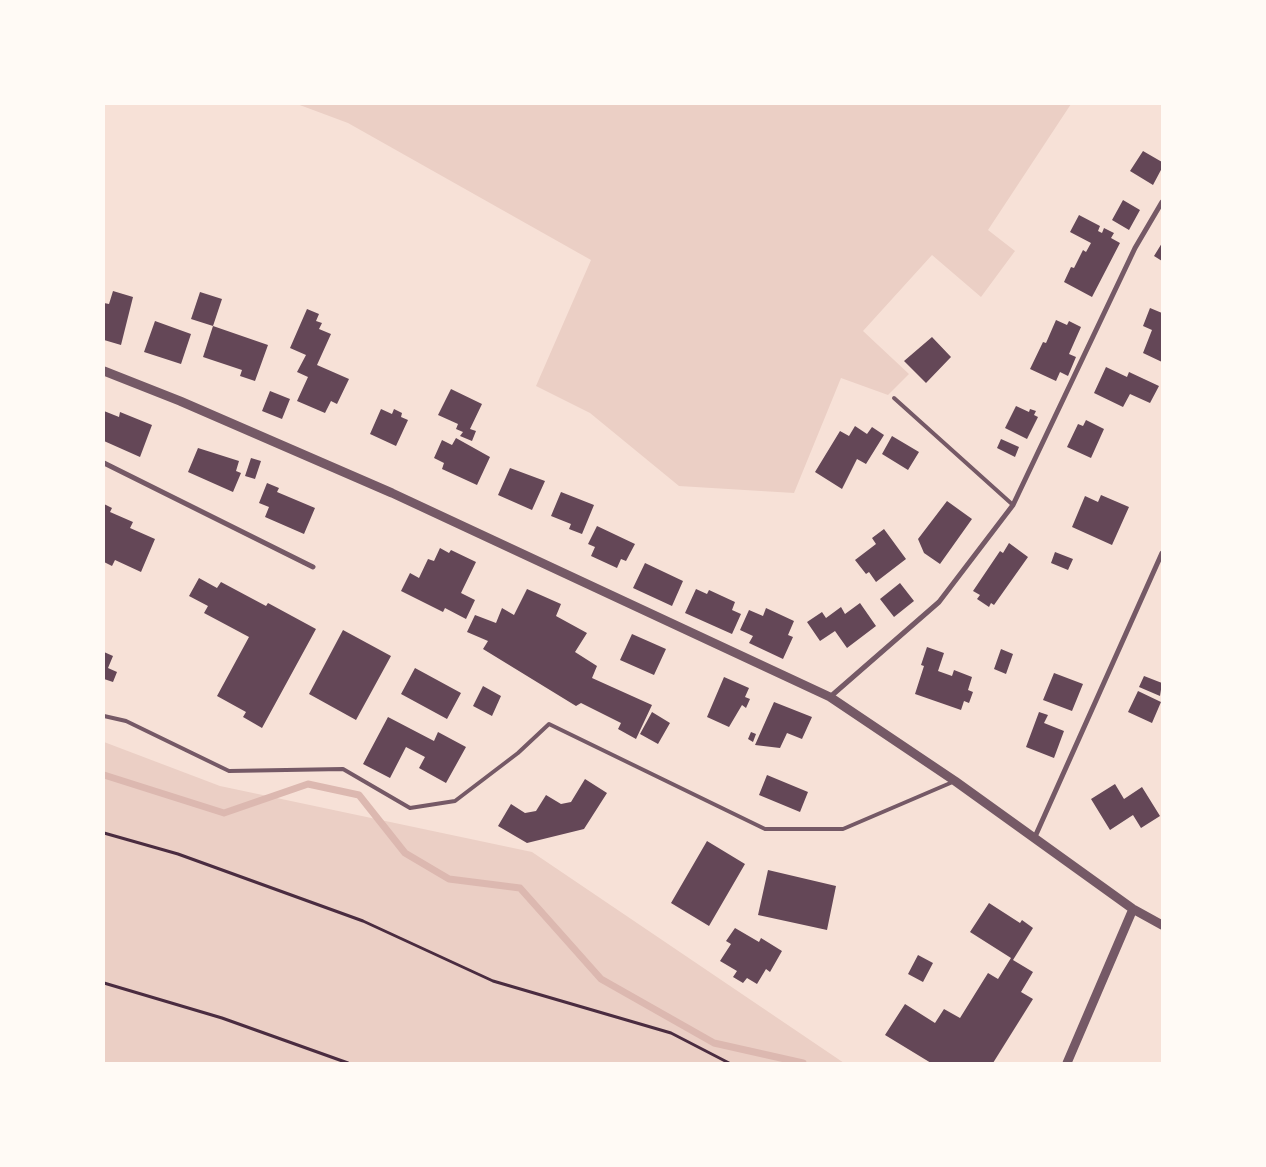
<!DOCTYPE html>
<html>
<head>
<meta charset="utf-8">
<style>
  body { margin:0 }
  #map { position:relative; width:1266px; height:1167px; overflow:hidden; background:#f7e1d7; font-family:Inter,sans-serif }
  canvas { display:block }
  .frame { position:absolute; inset:0; border:105px solid #fffaf5; pointer-events:none }
</style>
</head>
<body>
<div id="map">
<canvas width="1266" height="1167"></canvas>
<div class="frame"></div>
</div>
<script>
const ctx = document.querySelector('canvas').getContext('2d');
ctx.lineJoin = 'round';
function paint(path, color) { ctx.fillStyle = color; ctx.fill(path, 'evenodd'); }
function strokePath(path, color, width, dash) { ctx.strokeStyle = color; ctx.lineWidth = width; ctx.lineCap = dash ? 'butt' : 'round'; ctx.setLineDash(dash || []); ctx.stroke(path); }
paint(new Path2D(`
  M297 104H1071L988 230 1015 251 981 297 932 255 863 331 909 374 888 395 841 378 794 493 679 486 590 413 536 386 591 260 348 123Z
  M104 742 220 786 532 852 844 1063H104Z`), '#ebcfc5');
strokePath(new Path2D(`
  M104 775 224 813 308 784 359 795 405 853 449 879 520 888 601 979 714 1043 803 1063`), '#dcb8b0', 7);
paint(new Path2D(`
  M1143 151 1162 162V168L1153 185 1130 171Z
  M1123 200 1140 210 1129 230 1112 220Z
  M1079 215 1100 226 1098 231 1102 233 1104 228 1114 233 1111 238 1120 243 1092 297 1064 282 1071 267 1074 268 1083 250 1086 252 1091 243 1070 232Z
  M1162 243V261L1154 256Z
  M113 291 133 297 121 345 104 340V303L109 304Z
  M200 292 222 299 213 326 191 319Z
  M1150 308 1162 313V362L1143 353 1152 330 1143 326Z
  M307 309 319 314 316 321 322 323 319 329 331 334 317 365 349 379 337 404 331 401 325 413 297 401 308 377 297 372 306 355 290 348Z
  M1056 320 1067 325 1069 321 1081 327 1069 354 1076 357 1068 376 1060 372 1056 381 1030 369 1043 342 1046 343Z
  M155 321 191 334 181 364 144 352Z
  M213 326 268 345 255 381 240 376 242 370 203 357Z
  M932 337 951 357 926 383 904 361Z
  M1106 367 1127 377 1129 372 1159 386 1150 403 1130 394 1123 407 1094 393Z
  M451 389 482 404 470 429 476 431 472 441 460 436 463 432 456 429 458 424 438 415Z
  M270 391 290 399 282 419 262 411Z
  M1016 406 1029 412 1030 409 1036 411 1034 415 1038 417 1027 439 1005 428Z
  M381 409 392 414 394 409 402 413 401 417 408 420 396 446 370 434Z
  M104 411 119 417 120 412 152 425 140 457 104 441Z
  M1086 420 1104 429 1091 458 1067 447 1078 424 1083 426Z
  M855 426 867 434 872 427 884 435 866 464 857 459 842 489 815 472 840 431 849 436Z
  M892 436 919 452 908 470 882 454Z
  M456 438 490 457 477 485 442 469 444 463 434 458 442 440 452 445Z
  M1001 439 1019 447 1015 457 997 448Z
  M198 448 239 461 236 471 241 473 233 492 188 472Z
  M251 458 261 461 255 479 245 476Z
  M510 468 545 481 532 510 498 495Z
  M267 483 279 488 277 492 315 508 304 534 265 517 269 507 259 503Z
  M561 492 594 505 582 534 569 529 571 524 551 516Z
  M1101 495 1129 507 1112 545 1072 527 1085 496 1098 502Z
  M947 501 972 519 940 564 924 553 918 539Z
  M104 504 112 508 110 512 133 522 130 528 155 539 141 572 115 560 112 566 104 562Z
  M597 526 635 544 626 561 621 559 617 568 591 556 595 547 588 544Z
  M884 529 906 559 876 582 869 572 866 574 855 560 876 544 872 538Z
  M1009 543 1028 557 994 605 991 603 989 607 977 599 980 595 973 591 1000 551 1003 553Z
  M440 548 449 553 451 550 476 562 461 593 475 600 466 619 445 608 443 612 401 591 410 573 419 578 428 559 434 561Z
  M1055 552 1073 559 1068 570 1051 563Z
  M645 563 683 581 672 606 633 588Z
  M199 578 217 588 221 582 266 606 268 603 316 629 262 728 243 717 246 712 217 696 249 637 204 613 208 606 189 596Z
  M900 583 914 601 894 617 880 599Z
  M527 589 561 604 556 616 587 633 575 652 597 666 592 678 652 705 636 739 618 729 621 723 581 703 576 706 483 649 488 641 467 632 475 615 496 623 502 608 514 615Z
  M696 589 707 594 709 590 735 602 732 610 741 614 732 634 685 613Z
  M860 603 876 626 847 648 835 631 820 641 807 622 822 612 826 618 841 607 845 614Z
  M766 608 794 621 788 635 793 637 783 659 749 643 753 636 740 630 749 610 763 616Z
  M343 630 391 656 356 720 309 694Z
  M632 634 666 649 654 675 620 660Z
  M927 647 944 653 938 671 952 676 954 670 972 677 968 690 973 692 969 703 964 701 961 710 915 694 924 666 921 665Z
  M1001 649 1013 654 1006 674 994 669Z
  M104 652 113 656 108 668 117 672 113 682 104 679Z
  M415 668 461 693 447 719 401 694Z
  M1054 673 1083 684 1072 711 1043 700Z
  M1144 676 1162 683 1160 696 1139 687Z
  M724 677 749 688 745 697 750 699 746 708 742 705 729 727 707 717Z
  M483 686 501 696 492 716 473 706Z
  M1138 691 1161 702 1152 723 1128 712Z
  M774 702 812 717 802 739 787 733 780 748 755 745Z
  M652 712 670 723 658 744 640 734Z
  M1039 712 1048 715 1044 723 1064 731 1054 758 1026 747Z
  M388 717 434 741 438 732 466 747 446 783 419 768 425 757 406 747 390 778 363 764Z
  M751 732 756 734 753 742 748 739Z
  M767 775 808 792 800 812 759 795Z
  M585 779 607 793 584 829 527 843 498 826 511 804 525 813 536 811 546 795 561 804 571 802Z
  M1115 784 1124 799 1142 787 1160 816 1141 828 1133 815 1110 830 1091 799Z
  M707 841 745 864 709 926 671 903Z
  M768 870 836 886 827 930 758 915Z
  M989 903 1020 923 1022 920 1033 928 1013 960 1033 972 1021 992 1033 999 993 1063H931L885 1035 905 1004 935 1023 944 1009 960 1018 988 973 998 979 1011 958 970 932Z
  M735 928 759 942 761 938 782 951 770 972 766 969 757 984 747 978 743 983 733 977 737 971 720 961 731 944 726 941Z
  M918 955 933 963 923 982 908 974Z`), '#644757');
strokePath(new Path2D(`
  M104 833 178 854 363 921 493 981 671 1033 729 1063
  M104 983 222 1018 348 1063`), '#4a2c40', 3);
strokePath(new Path2D(`
  M894 398 1013 505
  M104 716 126 721 229 771 343 769 410 808 455 801 518 753 549 724 765 829H843L955 781`), '#755966', 4);
strokePath(new Path2D(`
  M104 463 313 567
  M830 697 939 602 1013 505 1135 248 1162 202
  M1034 839 1162 553`), '#755966', 5);
strokePath(new Path2D(`
  M104 371 180 401 392 493 830 697 955 781 1133 909 1162 925
  M1067 1063 1133 909`), '#755966', 9);
</script>
</body>
</html>
